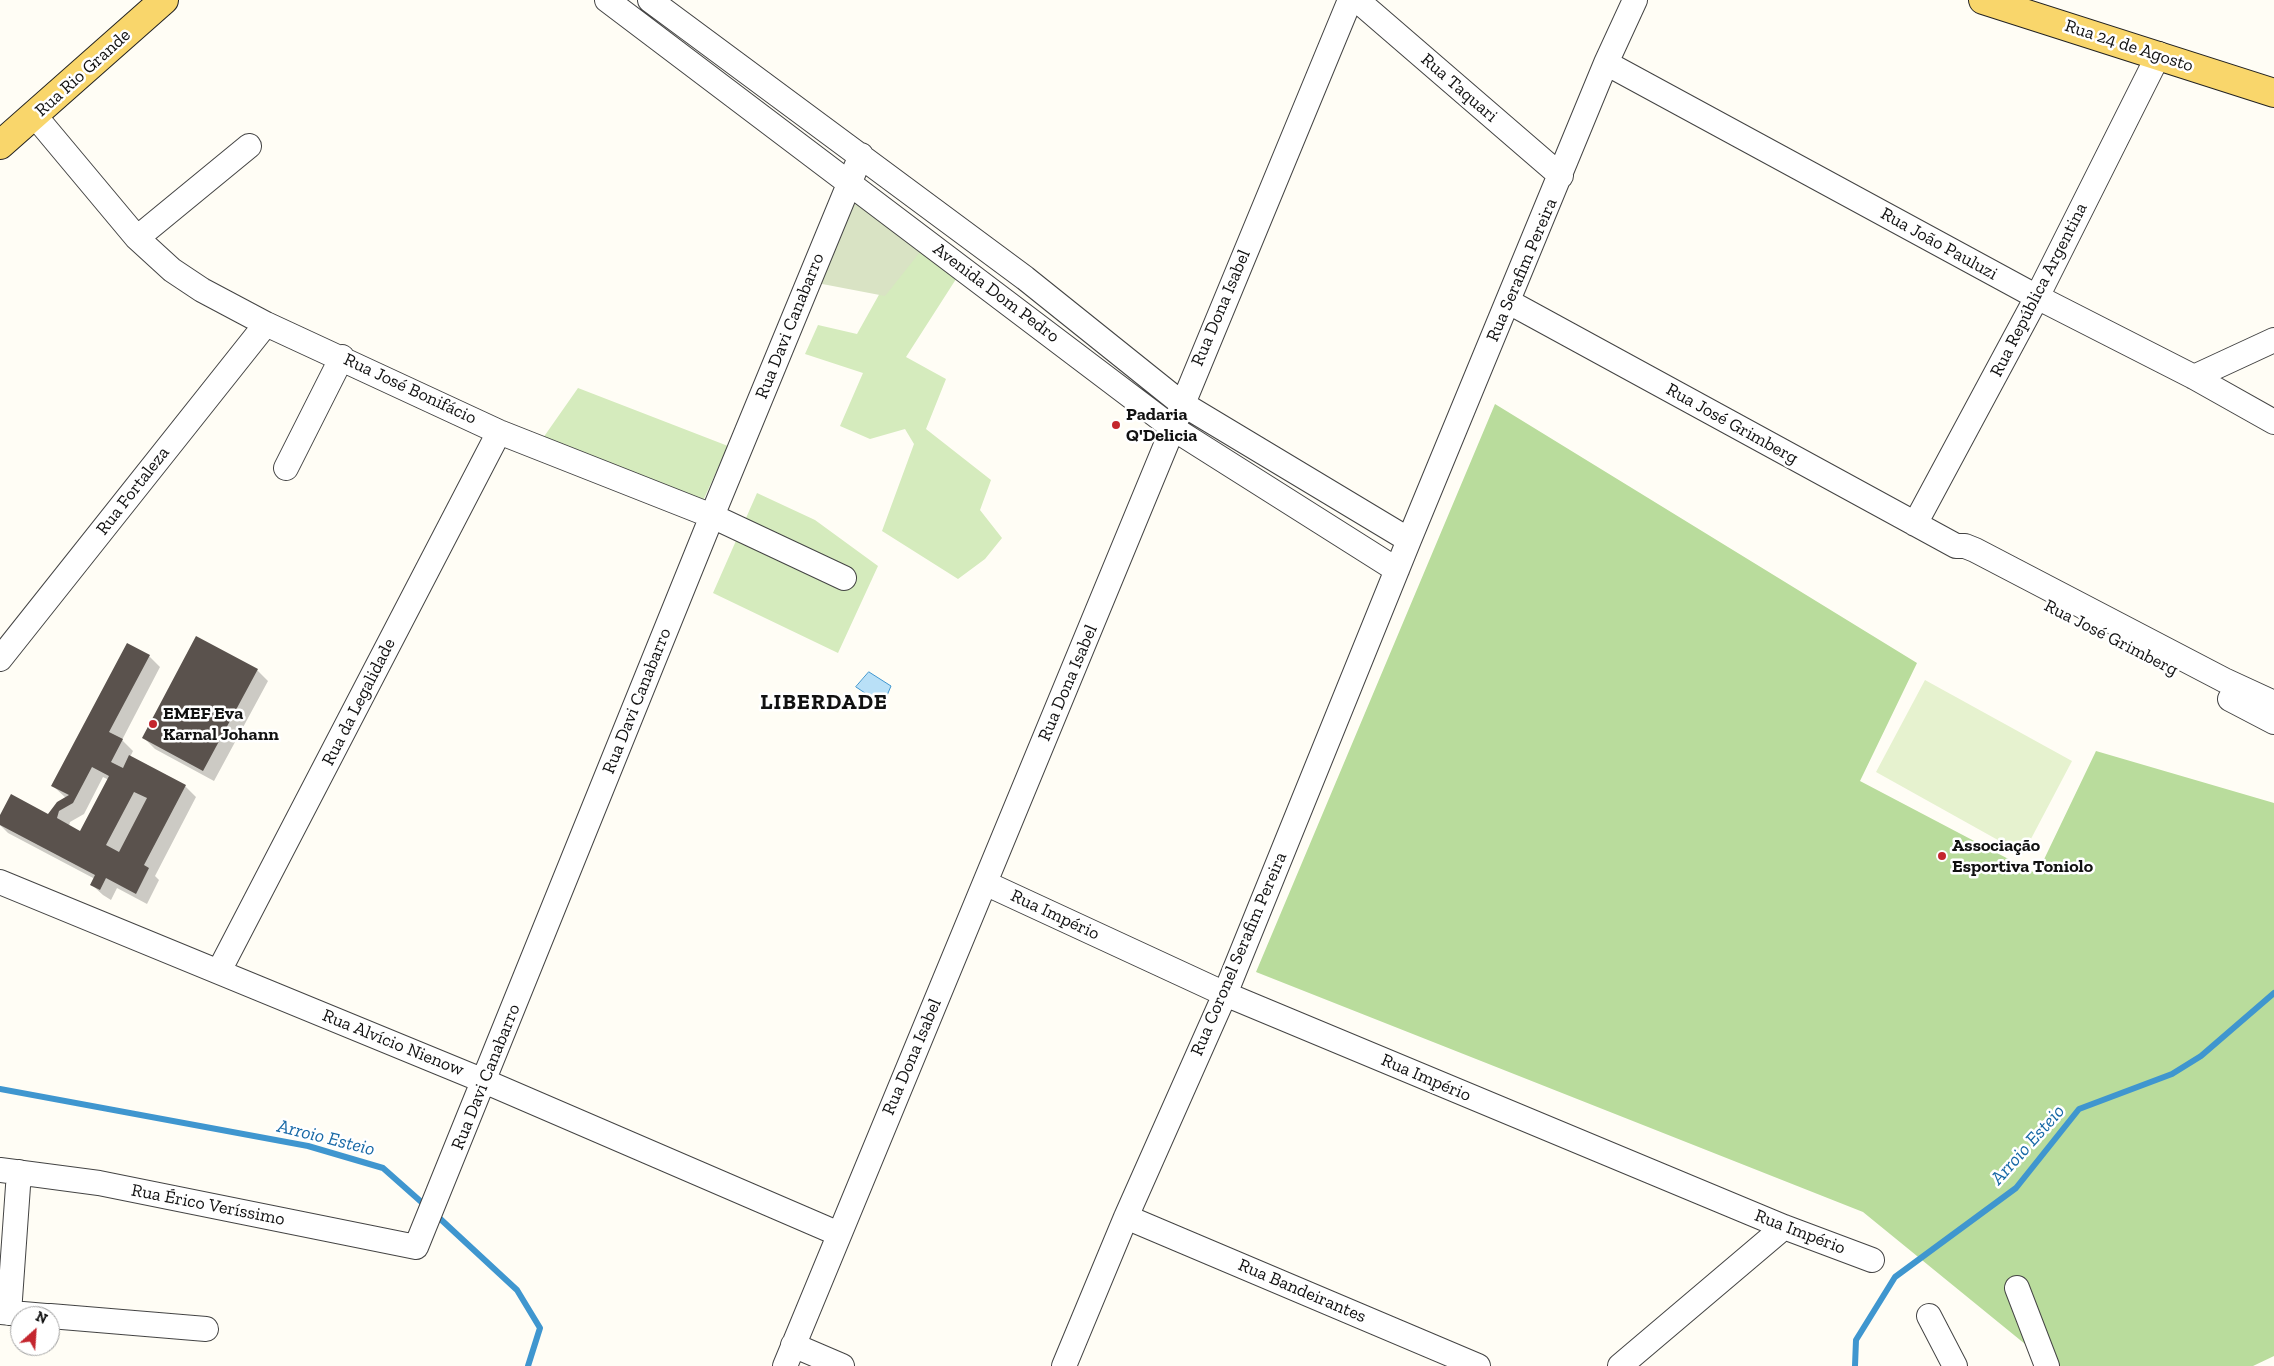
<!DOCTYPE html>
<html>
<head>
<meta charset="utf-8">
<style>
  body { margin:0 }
  #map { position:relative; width:2274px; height:1366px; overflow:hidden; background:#fffdf5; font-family:"Zilla Slab",serif }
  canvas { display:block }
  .north { position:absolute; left:10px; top:1306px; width:50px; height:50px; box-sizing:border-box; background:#fff; border:1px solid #a0a0a0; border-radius:50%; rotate:26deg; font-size:14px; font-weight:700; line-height:20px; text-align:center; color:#111 }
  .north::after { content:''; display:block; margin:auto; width:18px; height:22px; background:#c4262e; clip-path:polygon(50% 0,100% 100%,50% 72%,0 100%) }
</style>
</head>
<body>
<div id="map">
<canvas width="2274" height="1366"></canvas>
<div class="north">N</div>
</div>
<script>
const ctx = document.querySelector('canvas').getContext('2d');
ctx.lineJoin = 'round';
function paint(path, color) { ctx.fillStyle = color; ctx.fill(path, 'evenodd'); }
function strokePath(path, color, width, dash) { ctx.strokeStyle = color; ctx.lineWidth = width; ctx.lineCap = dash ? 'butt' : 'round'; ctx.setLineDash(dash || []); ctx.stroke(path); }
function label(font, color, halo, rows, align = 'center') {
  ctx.font = font + ' "Zilla Slab",serif'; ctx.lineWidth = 5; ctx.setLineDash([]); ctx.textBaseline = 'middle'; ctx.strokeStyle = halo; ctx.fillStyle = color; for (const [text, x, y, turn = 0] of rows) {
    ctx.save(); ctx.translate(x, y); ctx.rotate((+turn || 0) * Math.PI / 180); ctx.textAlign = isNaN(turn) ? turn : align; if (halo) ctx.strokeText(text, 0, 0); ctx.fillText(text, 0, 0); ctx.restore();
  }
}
paint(new Path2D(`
  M909 241 958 276 906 357 946 379 926 429 991 480 980 510 1002 538 985 559 958 579 882 531 914 444 905 429 870 439 840 426 863 373 805 354 818 325 857 334Z
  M578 388 728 446 702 503 543 438Z
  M757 493 815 520 878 566 838 653 713 593Z`), '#d5ebbd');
paint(new Path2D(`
  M1495 404 1917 663 1860 781 2037 874 2096 751 2274 803V1356L2253 1366H2052L1863 1212 1256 972Z`), '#b9dc9c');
paint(new Path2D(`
  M855 188 928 242 885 296 817 283Z`), '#d9e3c4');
paint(new Path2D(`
  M1925 680 2072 761 2023 854 1876 772Z`), '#e6f2cf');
const water = new Path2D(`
  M869 672 891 686 883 705 856 687Z`);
paint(water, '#b9e0f7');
strokePath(water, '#3f96cf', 1);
paint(new Path2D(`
  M149 656 160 667 122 740 133 751 130 757 185 786 196 797 155 876 159 880 147 904 117 888 111 900 103 895 92 885 95 879 8 833 0 825V818L48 815 66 798 53 786ZM103 777 109 780 81 832 69 826 70 822 84 814Z
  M257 670 268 681 214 781 155 749 144 738Z`), '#0003');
strokePath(new Path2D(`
  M0 1089 308 1146 383 1168 427 1207
  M435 1214 517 1290 540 1328 528 1366
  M1855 1366 1856 1340 1895 1277 2016 1188 2079 1109 2172 1074 2201 1056 2274 993`), '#3f96cf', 6);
paint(new Path2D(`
  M196 636 258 669 203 771 142 738Z
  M127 643 150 655 109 732 123 739 111 762 123 768 129 755 186 785 144 865 149 868 136 894 106 878 100 890 90 885 95 875 0 825V815L11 794 48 814 57 802 69 795 51 786ZM92 767 109 776 80 831 57 818 59 811 73 803ZM134 792 147 798 119 852 106 845Z`), '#5a524d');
const minor = new Path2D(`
  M607 0 1174 429 1397 570
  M650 0 1025 278 1181 403 1409 540
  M1357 0 1561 176
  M1606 63 2037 297 2194 377 2274 422
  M35 116 137 238 172 270 202 290 266 324 499 432 712 516 844 578
  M137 238 249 146
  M1509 302 1956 546H1965L1975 550 2224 680 2274 703
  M2194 377 2274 340
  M286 468 342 357
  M1915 524 2037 297 2159 54
  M0 659 266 324
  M2230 699 2274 722
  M0 882 484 1081 839 1234
  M985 883 1225 994 1784 1227 1872 1260
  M219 971 499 432
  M0 1170 99 1183 416 1247 712 516 861 155
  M1126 1217 1478 1366
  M2017 1288 2047 1366
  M0 1312 46 1316
  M9 1313 19 1172
  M50 1316 206 1329
  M1929 1316 1955 1366
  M793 1345 842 1366
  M785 1366 1350 0
  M1064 1366 1126 1217 1225 994 1409 540 1606 63 1635 0
  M1620 1366 1784 1227`);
const major = new Path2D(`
  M1983 0 2274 93
  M0 145 164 0`);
strokePath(minor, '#444', 26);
strokePath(major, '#222', 30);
strokePath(minor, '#fff', 24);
strokePath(major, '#f9d66b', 28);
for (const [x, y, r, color] of [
  [1116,425,5,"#c4262e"],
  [153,724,5,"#c4262e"],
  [1942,856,5,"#c4262e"]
]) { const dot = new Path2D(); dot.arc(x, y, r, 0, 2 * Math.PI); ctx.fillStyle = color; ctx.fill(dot); strokePath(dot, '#fff', 2); }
label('18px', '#111', '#fff', [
  ["Rua 24 de Agosto",2129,46,18],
  ["Rua Rio Grande",83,73,-42],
  ["Rua Taquari",1459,88,41],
  ["Rua João Pauluzi",1939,244,29],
  ["Rua Serafim Pereira",1522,270,-67],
  ["Rua República Argentina",2039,290,-63],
  ["Avenida Dom Pedro",996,293,37],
  ["Rua Dona Isabel",1221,308,-67],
  ["Rua Davi Canabarro",790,326,-68],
  ["Rua José Bonifácio",410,389,25],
  ["Rua José Grimberg",1732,424,29],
  ["Rua Fortaleza",133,491,-52],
  ["Rua José Grimberg",2111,638,27],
  ["Rua Dona Isabel",1068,683,-67],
  ["Rua Davi Canabarro",637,701,-68],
  ["Rua da Legalidade",359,702,-63],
  ["Rua Império",1055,915,25],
  ["Rua Coronel Serafim Pereira",1239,954,-67],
  ["Rua Alvício Nienow",393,1043,22],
  ["Rua Dona Isabel",912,1057,-67],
  ["Rua Davi Canabarro",486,1077,-68],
  ["Rua Império",1426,1078,23],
  ["Rua Érico Veríssimo",208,1205,11],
  ["Rua Império",1800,1232,21],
  ["Rua Bandeirantes",1302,1291,23]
]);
label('bold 18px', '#111', '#fff', [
  ["Padaria",1126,415],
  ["Q'Delicia",1126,436],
  ["EMEF Eva",163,714],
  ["Karnal Johann",163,735],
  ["Associação",1952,846],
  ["Esportiva Toniolo",1952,867]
], 'left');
label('italic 19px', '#1768a6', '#fff', [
  ["Arroio Esteio",326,1138,14],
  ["Arroio Esteio",2028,1145,-48]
]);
ctx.letterSpacing = '1px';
label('bold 22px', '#111', '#fff', [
  ["LIBERDADE",824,703]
]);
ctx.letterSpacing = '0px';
</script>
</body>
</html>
